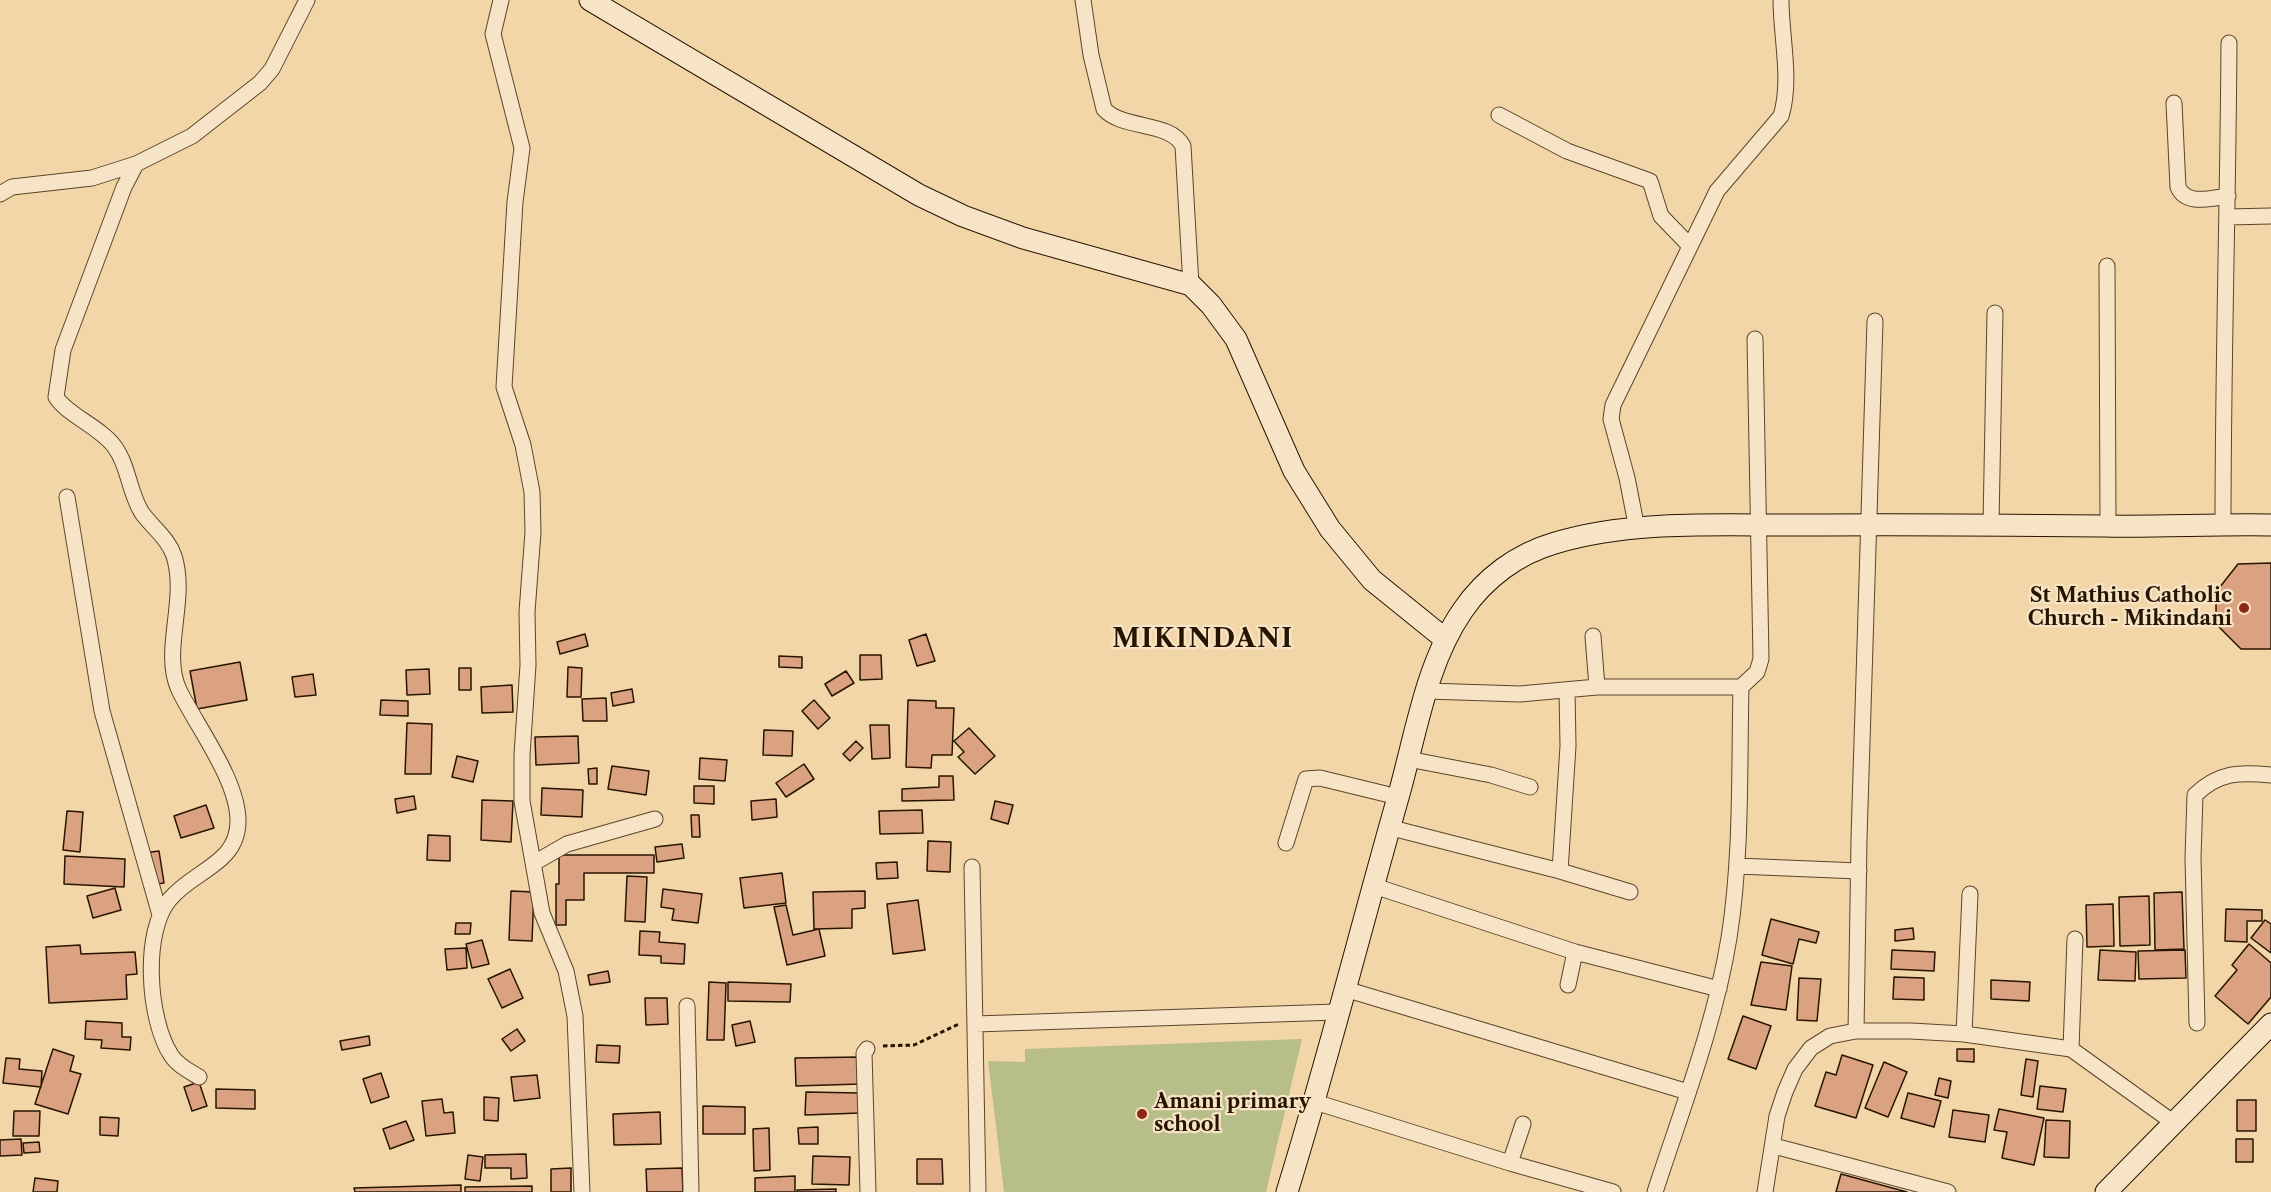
<!DOCTYPE html>
<html>
<head>
<meta charset="utf-8">
<style>
  body { margin:0 }
  canvas { display:block; background:#f2d6a8 }
</style>
</head>
<body>
<canvas width="2271" height="1192"></canvas>
<script>
const ctx = document.querySelector('canvas').getContext('2d');
ctx.lineJoin = 'round';
function paint(path, color) { ctx.fillStyle = color; ctx.fill(path, 'evenodd'); }
function strokePath(path, color, width, dash) { ctx.strokeStyle = color; ctx.lineWidth = width; ctx.lineCap = dash ? 'butt' : 'round'; ctx.setLineDash(dash || []); ctx.stroke(path); }
function label(font, color, halo, rows, align = 'center') {
  ctx.font = font + ' "Libre Caslon Text",serif'; ctx.lineWidth = 4.5; ctx.setLineDash([]); ctx.textBaseline = 'middle'; ctx.strokeStyle = halo; ctx.fillStyle = color; for (const [text, x, y, turn = 0] of rows) {
    ctx.save(); ctx.translate(x, y); ctx.rotate((+turn || 0) * Math.PI / 180); ctx.textAlign = isNaN(turn) ? turn : align; if (halo) ctx.strokeText(text, 0, 0); ctx.fillText(text, 0, 0); ctx.restore();
  }
}
paint(new Path2D(`
  M1302 1039 1266 1192H1004L988 1061 1025 1062V1049Z`), '#b8be8a');
const building = new Path2D(`
  M2271 563V649H2241L2216 624V592L2238 564Z
  M585 634 588 646 560 654 557 642Z
  M926 634 935 661 917 666 909 640Z
  M860 655H881L882 679 860 680Z
  M779 656 802 657V668L779 667Z
  M240 662 247 700 197 709 190 671Z
  M568 667 582 668 581 697H567Z
  M459 668H471V690H459Z
  M429 669 430 694 407 695 406 670Z
  M846 671 854 683 832 696 825 684Z
  M313 674 316 695 295 697 292 677Z
  M512 685 513 712 482 713 481 687Z
  M632 689 634 702 613 706 611 693Z
  M606 698 607 721H583L582 699Z
  M381 700 408 701V716L380 715Z
  M814 700 830 718 818 729 802 711Z
  M908 700 936 701V708H954L952 755H932L931 768 906 767Z
  M407 723 432 724 431 774H405Z
  M870 725H889L890 758 872 759Z
  M969 728 995 756 975 774 958 757 964 752 954 741Z
  M764 730 793 731 792 756 763 755Z
  M578 736 579 763 536 765 535 737Z
  M856 741 863 748 850 761 843 754Z
  M457 756 478 761 473 782 452 777Z
  M700 758 727 760 725 781 699 779Z
  M804 764 814 779 786 797 776 783Z
  M612 766 649 771 646 795 608 789Z
  M597 768V784H589L588 769Z
  M939 776H953L954 800 902 801V789L939 787Z
  M694 786H714V804L694 803Z
  M542 788 583 790 582 817 541 815Z
  M414 796 416 809 397 813 395 799Z
  M776 799 777 817 752 820 751 801Z
  M482 800 513 801 511 842 481 840Z
  M995 801 1013 805 1008 824 991 819Z
  M206 805 214 828 181 838 174 816Z
  M922 810 923 833 880 834 879 811Z
  M67 811 83 812 80 852 63 850Z
  M691 815H699L700 837H692Z
  M428 835 450 836V861L427 860Z
  M928 841 951 842 950 872 927 871Z
  M682 844 684 858 657 862 655 847Z
  M159 851 164 883 149 885 144 853Z
  M559 855H654V873H584V900H566V925H556V884H559Z
  M65 856 125 859 124 887 64 884Z
  M897 862 898 878 877 879 876 863Z
  M782 873 786 903 744 908 740 878Z
  M627 876 647 877 645 922 625 921Z
  M115 888 121 910 93 918 87 896Z
  M663 889 702 894 698 923 672 920 674 909 661 907Z
  M511 891 534 892 532 941 509 940Z
  M865 891V908L852 909V928L814 929 813 892Z
  M2182 892 2184 949 2155 950 2154 893Z
  M2149 896 2150 945 2120 946 2119 897Z
  M918 900 925 950 893 954 887 904Z
  M2113 904 2114 946 2087 947 2086 905Z
  M786 905 793 935 819 929 825 956 787 965 774 907Z
  M2226 909 2262 910V921H2247V942L2225 941Z
  M1771 919 1819 932 1816 943 1799 939 1793 964 1762 955Z
  M2265 920 2271 924V953L2251 938Z
  M456 923H471L470 934H455Z
  M1913 928 1914 939 1895 941V930Z
  M640 931 660 932 659 942 685 944 684 964 661 963V956L639 955Z
  M482 940 489 964 472 968 466 944Z
  M2249 944 2271 963V997L2248 1024 2215 996 2237 970 2232 965Z
  M80 945 81 954 135 952 137 974 126 975 127 999 49 1003 46 947Z
  M466 948 467 968 447 970 445 949Z
  M1892 950 1935 952 1934 971 1891 969Z
  M2100 950 2136 952 2135 981 2098 980Z
  M2185 950 2186 978 2139 979 2138 951Z
  M1761 962 1792 966 1786 1010 1751 1005Z
  M510 969 523 998 502 1008 488 979Z
  M608 971 610 982 590 985 588 975Z
  M1894 977 1924 978V1000L1893 999Z
  M1799 978 1821 979 1817 1021 1797 1020Z
  M1991 980 2030 982 2029 1001 1991 999Z
  M709 982 726 983 724 1040H707Z
  M728 982 791 984 790 1002 728 1001Z
  M645 998H667L668 1024 646 1025Z
  M1743 1016 1771 1026 1756 1069 1728 1059Z
  M86 1021 122 1023V1037H131L130 1050 101 1048 102 1040 85 1039Z
  M750 1021 755 1042 736 1046 732 1025Z
  M517 1029 525 1041 511 1051 502 1039Z
  M369 1036 370 1045 342 1050 340 1041Z
  M597 1045 620 1046 619 1063 596 1062Z
  M53 1049 74 1056 70 1071 81 1074 68 1114 35 1104Z
  M1957 1049H1974V1062L1957 1061Z
  M1842 1055 1873 1065 1856 1118 1815 1106 1826 1072 1836 1075Z
  M860 1057V1084L796 1086 795 1058Z
  M6 1058 20 1059 19 1069 42 1071 41 1087 3 1083Z
  M2026 1059 2038 1061 2033 1097 2021 1095Z
  M1884 1062 1907 1072 1888 1117 1865 1108Z
  M381 1073 389 1097 371 1103 363 1079Z
  M537 1075 540 1098 514 1101 511 1077Z
  M1939 1078 1951 1081 1948 1098 1935 1095Z
  M199 1082 207 1106 192 1111 184 1087Z
  M2040 1086 2066 1089 2063 1112 2037 1109Z
  M216 1089 255 1090V1109L216 1108Z
  M806 1092 860 1093V1113L805 1115Z
  M1908 1093 1941 1101 1934 1127 1901 1118Z
  M484 1097 499 1098 498 1121 484 1120Z
  M442 1099 444 1113 453 1112 455 1133 426 1136 422 1101Z
  M2237 1100H2256V1131H2237Z
  M703 1106 745 1107V1134H703Z
  M1999 1109 2044 1118 2034 1165 2002 1158 2007 1132 1994 1130Z
  M1953 1110 1989 1115 1985 1142 1949 1137Z
  M14 1111H40L39 1136H13Z
  M660 1112 661 1144 614 1145 613 1114Z
  M100 1117 119 1118 118 1136 100 1135Z
  M2046 1120 2070 1121 2069 1158 2044 1157Z
  M406 1121 414 1140 390 1149 383 1129Z
  M818 1127V1144H799L798 1128Z
  M769 1128 770 1170 754 1171 753 1129Z
  M21 1139 22 1155 0 1156V1140Z
  M2236 1139H2253V1162H2236Z
  M39 1142 40 1152 24 1153 23 1143Z
  M526 1154 527 1178 511 1179V1168H485V1155Z
  M468 1155 483 1157 480 1181 465 1179Z
  M813 1156 850 1157 849 1185 812 1184Z
  M917 1159H942L943 1184H917Z
  M571 1168V1192H551V1169Z
  M682 1168 683 1192H647L646 1169Z
  M1841 1174 1907 1192H1836Z
  M795 1176V1192H755V1178Z
  M35 1178 58 1181 57 1192H33Z
  M461 1185V1192H355L354 1188Z
  M532 1186V1192H465V1187Z
  M836 1189V1192H797V1190Z`);
paint(building, '#dba281');
strokePath(building, '#281500', 1.5);
const street = new Path2D(`
  M501 0 493 34 522 148 515 202 504 387 523 445 532 492 533 532 527 612 528 665 522 755V801L542 913 566 971 575 1016 582 1192
  M1083 0 1091 55 1104 109C1123 130 1170 121 1183 146L1191 285
  M2174 103 2178 187C2186 206 2211 198 2228 196
  M1499 115 1567 151 1650 181 1661 216 1690 246
  M136 164 124 187 63 350 56 397C66 414 100 427 114 446 129 466 129 493 142 513 153 528 168 538 174 556 188 600 161 651 179 690 197 727 238 780 238 821 238 864 194 870 170 899 142 931 148 1020 171 1055 177 1065 189 1071 199 1077
  M0 194 12 187 92 178 136 164 192 136 260 83 272 69 307 0
  M2228 217 2271 216
  M2107 266 2108 526
  M67 497 102 711 160 915
  M1991 524 1995 313
  M2223 524C2223 363 2228 203 2229 43
  M1637 529 1627 478 1611 419 1613 405 1717 191 1781 116C1792 80 1781 37 1781 0
  M1593 636 1597 687H1741L1757 672 1761 659 1755 339
  M1427 691 1520 694 1597 687
  M1408 759 1491 775 1530 787
  M1388 827 1560 871 1630 892
  M1286 843 1306 779 1320 778 1398 797
  M534 863 567 844 655 819
  M1737 866 1859 871
  M972 867 978 1192
  M1560 871 1568 746 1567 690
  M1371 885 1575 952 1719 989
  M1568 985 1575 952
  M1345 989 1688 1092
  M687 1006 691 1192
  M2197 1023 2193 858 2195 795C2219 772 2239 772 2271 775
  M975 1024 1337 1012
  M1856 1031 1859 839 1875 321
  M1964 1034 1970 894
  M867 1049 864 1053 868 1192
  M2071 1049 2075 939
  M1315 1102 1510 1163 1613 1192
  M1774 1146 1948 1192
  M1510 1163 1523 1124
  M1655 1192C1682 1109 1715 1024 1729 938 1742 855 1739 770 1741 687
  M1765 1192 1777 1116 1785 1092 1795 1069 1811 1048 1830 1036 1856 1031H1911L1964 1034 2071 1049 2174 1123`);
const secondary = new Path2D(`
  M590 0 919 195 963 216 1023 238 1191 285 1211 305 1236 339 1294 471 1330 529 1372 580 1445 639
  M1287 1192C1328 1060 1361 927 1399 794 1416 734 1426 663 1463 610 1485 578 1517 554 1555 543 1635 519 1724 526 1807 525 1906 524 2005 525 2104 526 2160 527 2215 524 2271 525
  M2106 1192 2271 1024`);
strokePath(street, '#5a452a', 17);
strokePath(secondary, '#281500', 23);
strokePath(new Path2D(`
  M883 1046 914 1045 959 1024`), '#281500', 3, [4.5, 3]);
strokePath(street, '#f7e4c6', 15);
strokePath(secondary, '#f7e4c6', 21);
for (const [x, y, r, color] of [
  [2244,608,6,"#8f2418"],
  [1142,1114,6,"#8f2418"]
]) { const dot = new Path2D(); dot.arc(x, y, r, 0, 2 * Math.PI); ctx.fillStyle = color; ctx.fill(dot); strokePath(dot, '#f7e4c6', 2); }
label('bold 20px', '#281500', '#f7e4c6', [
  ["St Mathius Catholic",2232,596],
  ["Church - Mikindani",2232,619],
  ["Amani primary",1154,1102,"left"],
  ["school",1154,1125,"left"]
], 'right');
ctx.letterSpacing = '1.5px';
label('bold 26px', '#281500', '#f7e4c6', [
  ["MIKINDANI",1203,639]
]);
ctx.letterSpacing = '0px';
</script>
</body>
</html>
